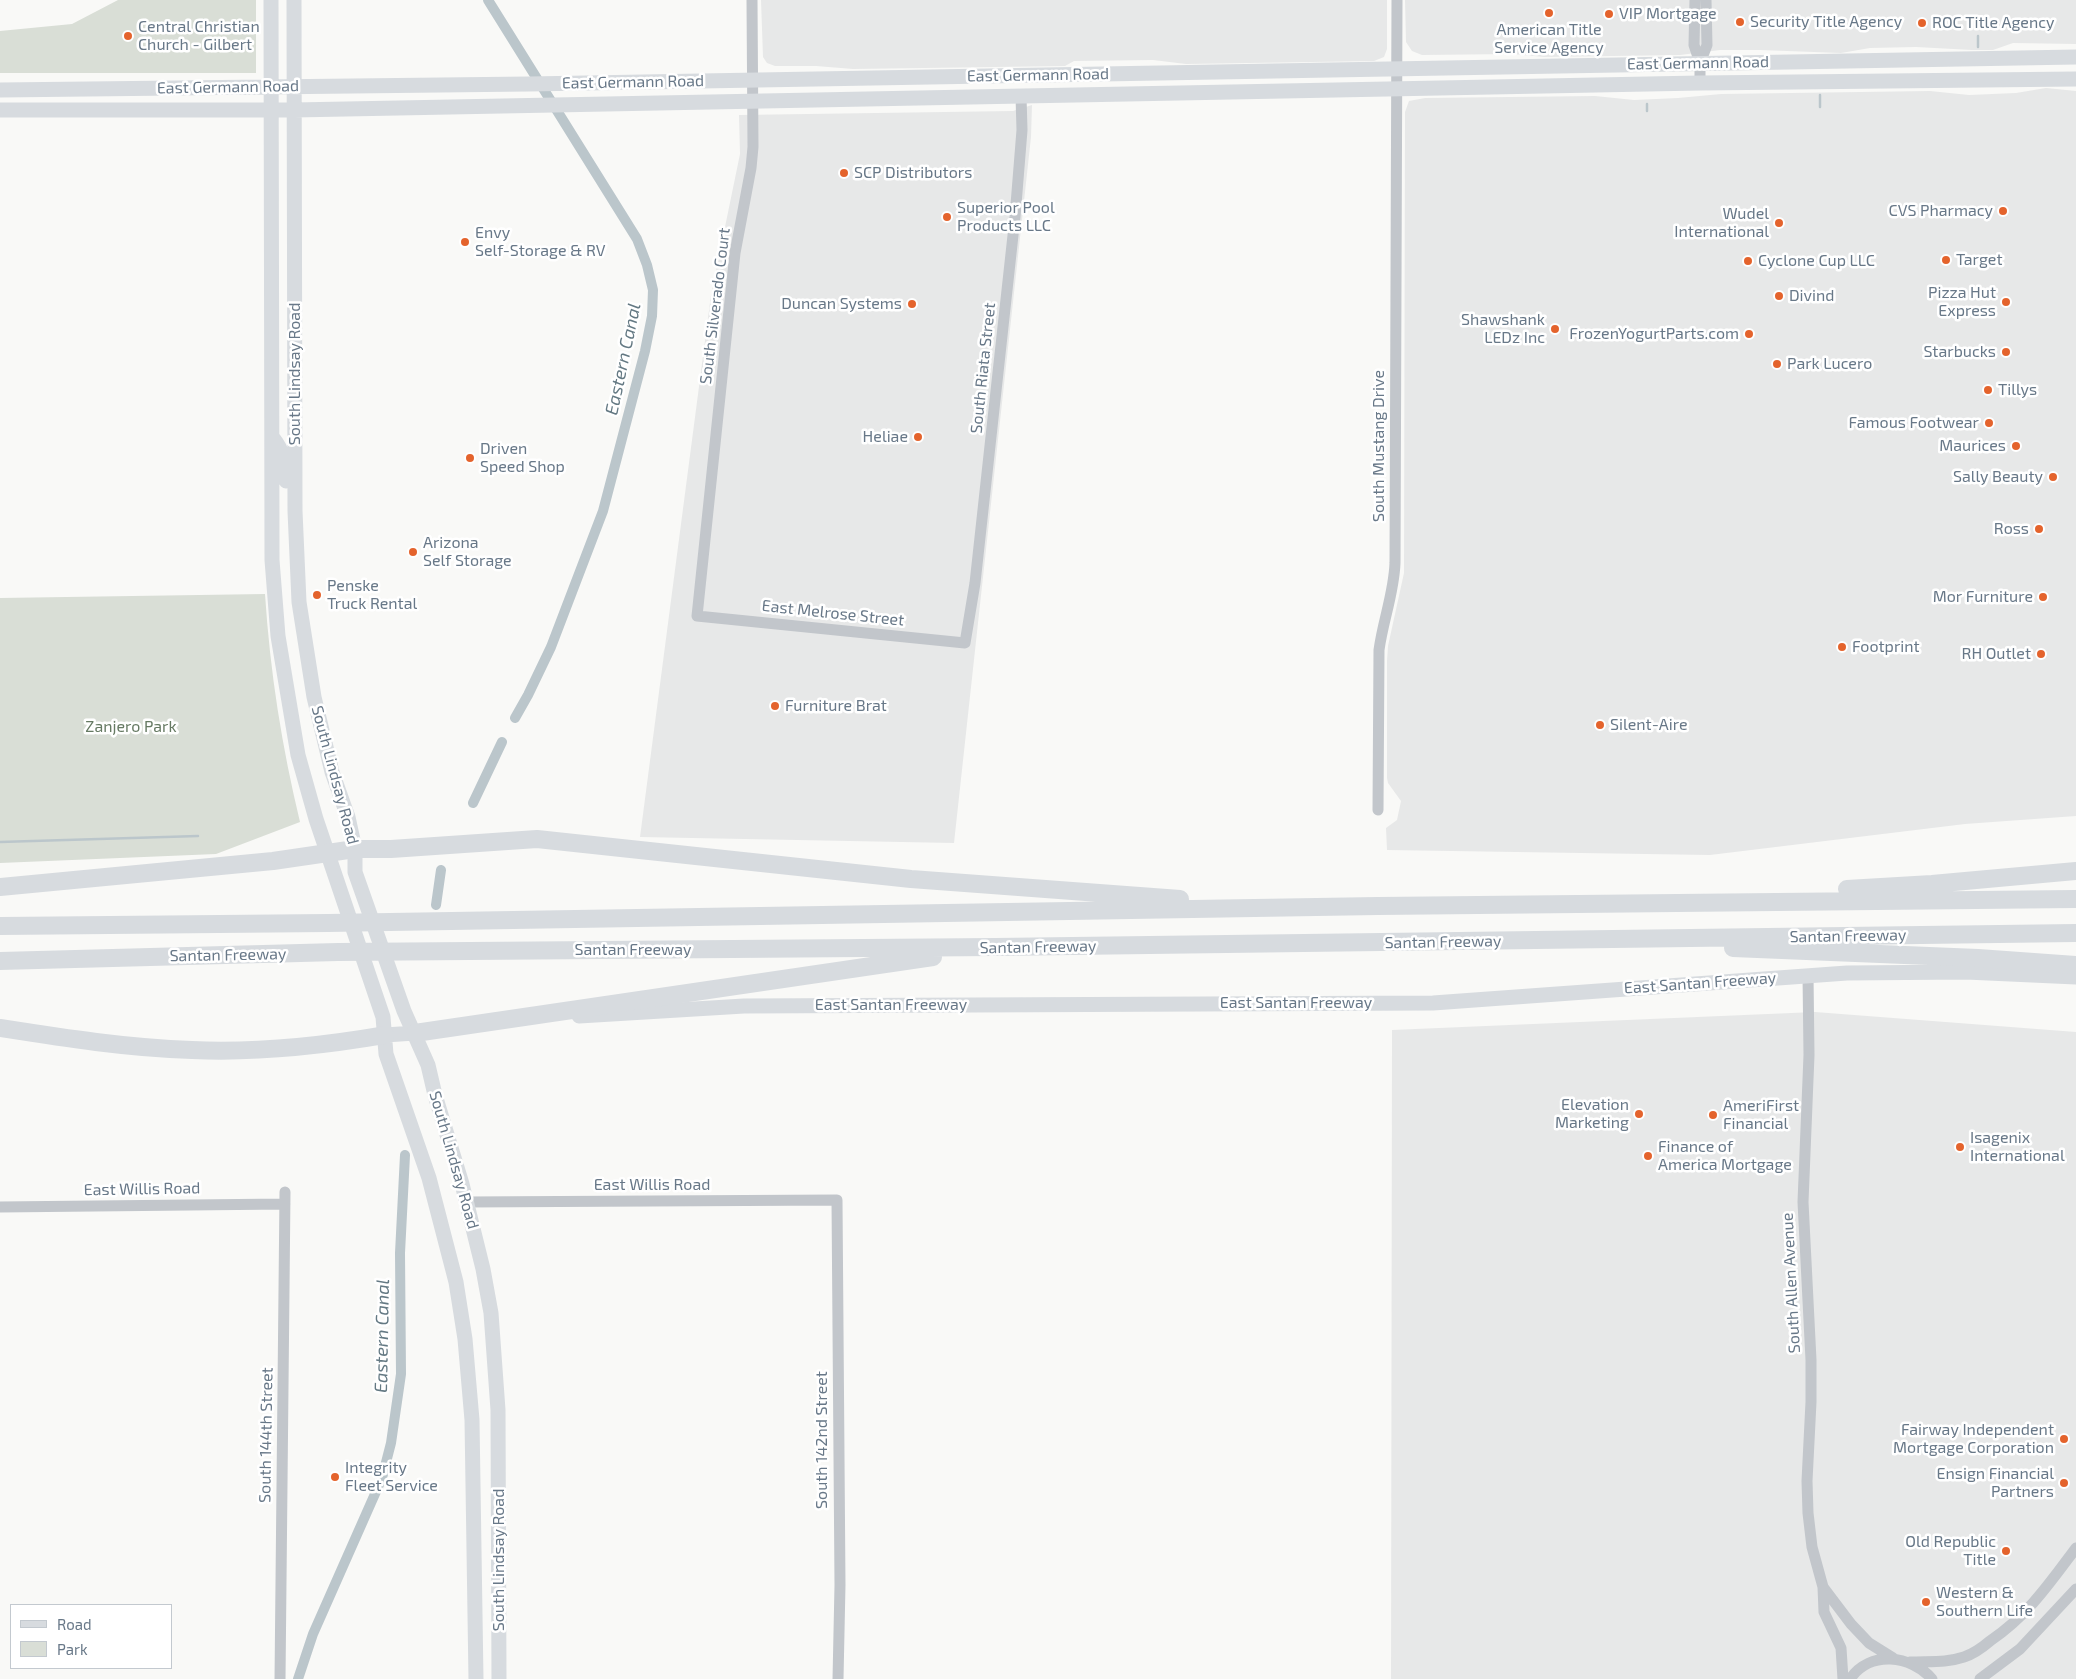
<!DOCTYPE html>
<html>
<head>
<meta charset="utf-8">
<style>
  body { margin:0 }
  #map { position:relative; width:2076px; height:1679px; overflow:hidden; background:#f9f9f7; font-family:"Exo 2",sans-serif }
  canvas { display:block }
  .legend { position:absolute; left:10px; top:1604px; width:162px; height:65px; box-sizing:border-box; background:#fff; border:1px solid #c3c9cf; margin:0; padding:6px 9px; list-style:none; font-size:15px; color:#687888 }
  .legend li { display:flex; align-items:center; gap:10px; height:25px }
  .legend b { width:25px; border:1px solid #c3c9cf }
</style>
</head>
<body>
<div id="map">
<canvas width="2076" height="1679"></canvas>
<ul class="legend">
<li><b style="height:6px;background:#d7dbdf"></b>Road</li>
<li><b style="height:14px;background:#d9ded6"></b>Park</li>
</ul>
</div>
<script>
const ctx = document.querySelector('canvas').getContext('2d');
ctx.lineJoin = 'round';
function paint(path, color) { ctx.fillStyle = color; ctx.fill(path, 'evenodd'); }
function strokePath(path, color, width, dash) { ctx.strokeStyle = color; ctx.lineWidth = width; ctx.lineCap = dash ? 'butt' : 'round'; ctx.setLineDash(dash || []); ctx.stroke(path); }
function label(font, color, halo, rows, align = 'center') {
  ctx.font = font + ' "Exo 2",sans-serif'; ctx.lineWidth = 5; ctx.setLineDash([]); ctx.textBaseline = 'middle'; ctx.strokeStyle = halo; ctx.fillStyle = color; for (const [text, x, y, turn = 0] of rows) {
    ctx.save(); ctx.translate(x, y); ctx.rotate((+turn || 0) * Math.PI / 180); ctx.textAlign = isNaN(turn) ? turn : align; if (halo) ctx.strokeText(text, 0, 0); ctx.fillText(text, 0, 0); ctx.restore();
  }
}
paint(new Path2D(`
  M761 0H1387V49L1384 57 1374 61 1186 64 1153 60 1074 61 1065 66 853 69 816 66H775L767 63 763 57Z
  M1405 0H2076V44L2013 43 1993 50H1972L1916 47 1870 48 1841 53 1760 50H1720L1680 55 1544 57 1512 54 1422 55 1412 51 1406 42Z
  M2046 88 2076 91V816L1965 824 1710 855 1387 850 1386 828 1397 820 1401 801 1388 783 1387 778V661L1388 646 1404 573 1405 112 1409 101 1425 98 1595 96 1634 100 1678 98 1721 94 1930 91 1969 95 2016 93Z
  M1032 105 1031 137 954 843 640 837 711 295 740 154 739 115 1013 111Z
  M1815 1012 2076 1032V1679H1391L1392 1030Z`), '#e7e8e8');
paint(new Path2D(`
  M118 0H256V73H0V31L72 24Z
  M265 594C270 672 282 747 300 822L216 854 0 863V598Z`), '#d9ded6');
strokePath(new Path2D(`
  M1978 47V36
  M1820 95V107
  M1647 104V111
  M0 842 198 836`), '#bbc6cb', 2.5);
strokePath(new Path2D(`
  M488 0 637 239 647 265 653 290 652 316 645 351 603 511 551 647 528 695 515 718
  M473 803 502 742
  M436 905 441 870
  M298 1679 313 1634 382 1478 391 1443 401 1374 400 1253 405 1155`), '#bbc6cb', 10);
strokePath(new Path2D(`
  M752 0 753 147 751 168 735 253 697 616 965 643 975 583 1015 217 1022 130 1021 96
  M1695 0 1694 45 1700 63
  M1700 83V63L1707 45 1706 0
  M1378 810 1379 650C1383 620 1394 593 1395 563L1397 0
  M1808 975 1809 1055 1803 1202 1811 1360V1402L1807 1481 1808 1513 1812 1547 1823 1587 1824 1612 1841 1648 1843 1679
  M467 1202 837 1200 840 1585 838 1679
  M0 1207 285 1204
  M1823 1587 1851 1624 1869 1643 1893 1658
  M1910 1662C1929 1661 1946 1663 1964 1657 1973 1654 1983 1647 1990 1641 2028 1615 2049 1584 2076 1548
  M280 1679 285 1192
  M1850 1679C1870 1650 1911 1655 1932 1679
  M1980 1679 2020 1649 2076 1589`), '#c2c6cb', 11);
strokePath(new Path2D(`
  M271 0 272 560 278 636 298 755 316 819 383 1017 386 1054 429 1178 456 1282 465 1339 472 1420 476 1679
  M294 0 295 511 299 602 314 697 332 772 348 817 355 849V872L404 1011 428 1065 435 1095 462 1184 483 1269 491 1313 498 1410 499 1679
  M0 90 529 84 2076 57
  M0 110H294L1700 83 2076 79
  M273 438C284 451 285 464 286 481
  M579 1016 744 1006 1433 1003 1847 973 1966 972 2076 977
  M385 1035 415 1033`), '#d7dbdf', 15);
strokePath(new Path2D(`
  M0 887 273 861 355 849H391L537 839 911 879 1180 899
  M1847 889 1932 884 2076 871
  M0 926 328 923 1378 906 2076 899
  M1733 948 1978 958 2076 965
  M0 961 338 952 995 947 2076 933
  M0 1028C64 1038 128 1048 192 1050 256 1053 321 1046 385 1035
  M415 1033 933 957`), '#d7dbdf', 18);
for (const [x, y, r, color] of [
  [1549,13,5,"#e4632c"],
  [1609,14,5,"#e4632c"],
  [1740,22,5,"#e4632c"],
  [1922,23,5,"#e4632c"],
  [128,36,5,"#e4632c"],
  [844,173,5,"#e4632c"],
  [2003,211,5,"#e4632c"],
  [947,217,5,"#e4632c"],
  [1779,223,5,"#e4632c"],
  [465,242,5,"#e4632c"],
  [1946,260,5,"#e4632c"],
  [1748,261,5,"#e4632c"],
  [1779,296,5,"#e4632c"],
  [2006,302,5,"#e4632c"],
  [912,304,5,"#e4632c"],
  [1555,329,5,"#e4632c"],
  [1749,334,5,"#e4632c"],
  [2006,352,5,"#e4632c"],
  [1777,364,5,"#e4632c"],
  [1988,390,5,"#e4632c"],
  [1989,423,5,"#e4632c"],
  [918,437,5,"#e4632c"],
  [2016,446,5,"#e4632c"],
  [470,458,5,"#e4632c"],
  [2053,477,5,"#e4632c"],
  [2039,529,5,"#e4632c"],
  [413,552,5,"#e4632c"],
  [317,595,5,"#e4632c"],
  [2043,597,5,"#e4632c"],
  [1842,647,5,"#e4632c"],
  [2041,654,5,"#e4632c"],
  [775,706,5,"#e4632c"],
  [1600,725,5,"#e4632c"],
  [1639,1114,5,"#e4632c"],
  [1713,1115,5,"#e4632c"],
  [1960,1147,5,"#e4632c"],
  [1648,1156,5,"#e4632c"],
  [2064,1439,5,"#e4632c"],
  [335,1477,5,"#e4632c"],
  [2064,1483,5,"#e4632c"],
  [2006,1551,5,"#e4632c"],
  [1926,1602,5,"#e4632c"]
]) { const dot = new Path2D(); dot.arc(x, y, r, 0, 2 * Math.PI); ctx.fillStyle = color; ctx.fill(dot); strokePath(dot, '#fff', 2); }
label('16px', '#687888', '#fff', [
  ["VIP Mortgage",1619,14],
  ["Security Title Agency",1750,22],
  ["ROC Title Agency",1932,23],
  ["Central Christian",138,27],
  ["Church - Gilbert",138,45],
  ["American Title",1549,30,"center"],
  ["Service Agency",1549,48,"center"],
  ["SCP Distributors",854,173],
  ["Superior Pool",957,208],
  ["Products LLC",957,226],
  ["CVS Pharmacy",1993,211,"right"],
  ["Wudel",1769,214,"right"],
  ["International",1769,232,"right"],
  ["Envy",475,233],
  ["Self-Storage & RV",475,251],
  ["Target",1956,260],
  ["Cyclone Cup LLC",1758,261],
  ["Pizza Hut",1996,293,"right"],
  ["Express",1996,311,"right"],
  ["Divind",1789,296],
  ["Duncan Systems",902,304,"right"],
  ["Shawshank",1545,320,"right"],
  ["LEDz Inc",1545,338,"right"],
  ["FrozenYogurtParts.com",1739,334,"right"],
  ["Starbucks",1996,352,"right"],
  ["Park Lucero",1787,364],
  ["Tillys",1998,390],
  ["Famous Footwear",1979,423,"right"],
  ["Heliae",908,437,"right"],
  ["Maurices",2006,446,"right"],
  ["Driven",480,449],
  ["Speed Shop",480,467],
  ["Sally Beauty",2043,477,"right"],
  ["Ross",2029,529,"right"],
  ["Arizona",423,543],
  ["Self Storage",423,561],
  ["Penske",327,586],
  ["Truck Rental",327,604],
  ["Mor Furniture",2033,597,"right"],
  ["Footprint",1852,647],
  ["RH Outlet",2031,654,"right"],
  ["Furniture Brat",785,706],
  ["Silent-Aire",1610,725],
  ["Elevation",1629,1105,"right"],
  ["Marketing",1629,1123,"right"],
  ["AmeriFirst",1723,1106],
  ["Financial",1723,1124],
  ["Isagenix",1970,1138],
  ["International",1970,1156],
  ["Finance of",1658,1147],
  ["America Mortgage",1658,1165],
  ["Fairway Independent",2054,1430,"right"],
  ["Mortgage Corporation",2054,1448,"right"],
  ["Integrity",345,1468],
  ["Fleet Service",345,1486],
  ["Ensign Financial",2054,1474,"right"],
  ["Partners",2054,1492,"right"],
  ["Old Republic",1996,1542,"right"],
  ["Title",1996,1560,"right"],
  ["Western &",1936,1593],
  ["Southern Life",1936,1611]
], 'left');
label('16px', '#687888', '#fff', [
  ["East Germann Road",1698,63,-1],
  ["East Germann Road",1038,75,-1],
  ["East Germann Road",633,82,-1],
  ["East Germann Road",228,87,-1],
  ["South Silverado Court",715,306,-83],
  ["South Riata Street",983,368,-84],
  ["South Lindsay Road",295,374,-90],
  ["South Mustang Drive",1379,446,-90],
  ["East Melrose Street",833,613,6],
  ["South Lindsay Road",335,775,75],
  ["Santan Freeway",1848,936,-1],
  ["Santan Freeway",1443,942,-1],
  ["Santan Freeway",1038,947,-1],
  ["Santan Freeway",633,950],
  ["Santan Freeway",228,955,-1],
  ["East Santan Freeway",1700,983,-4],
  ["East Santan Freeway",1296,1003],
  ["East Santan Freeway",891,1005],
  ["South Lindsay Road",454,1160,74],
  ["East Willis Road",652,1185],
  ["East Willis Road",142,1189,-1],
  ["South Allen Avenue",1791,1283,-93],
  ["South 144th Street",266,1435,-89],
  ["South 142nd Street",822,1440,-90],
  ["South Lindsay Road",499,1560,-90]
]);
label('16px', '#667a63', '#fff', [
  ["Zanjero Park",131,727]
]);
label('italic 18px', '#647983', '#fff', [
  ["Eastern Canal",623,359,-78],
  ["Eastern Canal",382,1336,-89]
]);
</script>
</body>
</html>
